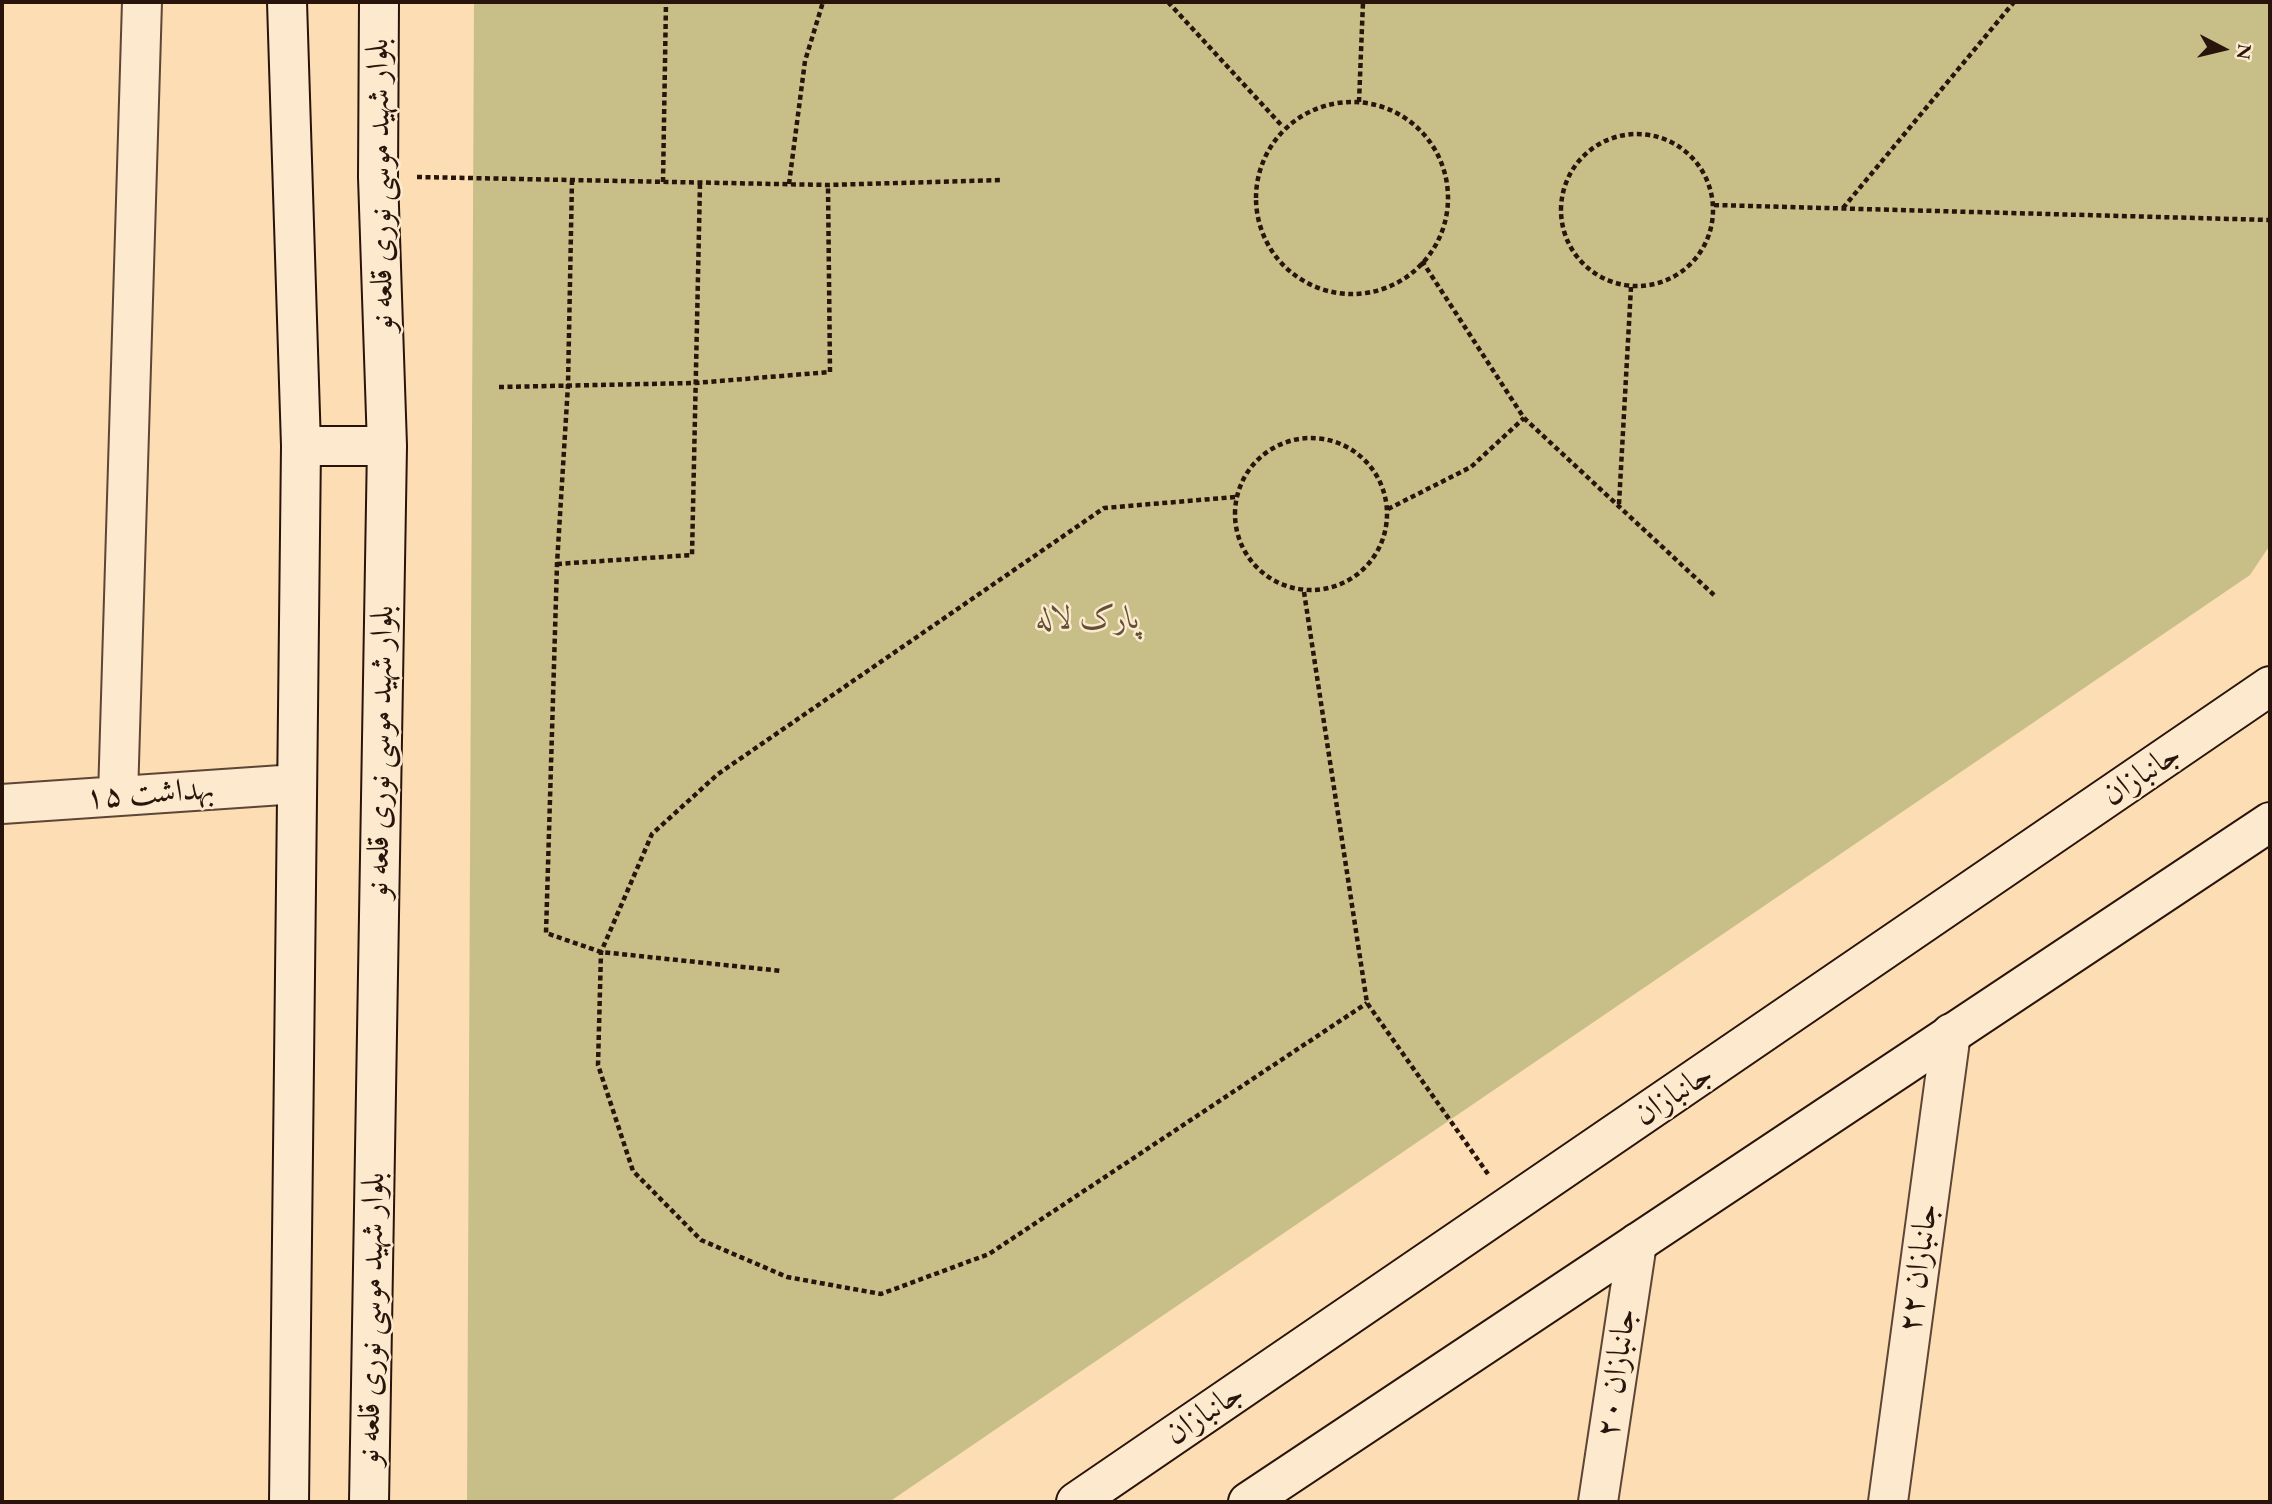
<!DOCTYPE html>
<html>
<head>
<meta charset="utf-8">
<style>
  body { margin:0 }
  #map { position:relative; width:2272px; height:1504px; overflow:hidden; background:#fcddb4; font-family:"EB Garamond",serif }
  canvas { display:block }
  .frame { position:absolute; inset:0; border:4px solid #28140b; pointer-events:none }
  .north { position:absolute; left:2188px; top:14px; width:70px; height:70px; -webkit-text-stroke:5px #fde9ce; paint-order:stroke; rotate:97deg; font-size:19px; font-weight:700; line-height:28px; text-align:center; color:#28140b }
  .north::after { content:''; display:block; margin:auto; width:24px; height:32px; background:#28140b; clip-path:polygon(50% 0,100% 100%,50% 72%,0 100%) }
</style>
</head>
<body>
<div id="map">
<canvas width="2272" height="1504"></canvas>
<div class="frame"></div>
<div class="north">N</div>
</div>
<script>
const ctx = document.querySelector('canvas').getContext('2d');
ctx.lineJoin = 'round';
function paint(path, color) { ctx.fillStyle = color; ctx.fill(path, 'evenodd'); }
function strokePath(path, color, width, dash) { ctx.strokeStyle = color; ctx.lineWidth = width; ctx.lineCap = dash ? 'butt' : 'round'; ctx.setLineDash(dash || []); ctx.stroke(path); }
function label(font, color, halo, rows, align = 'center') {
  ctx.font = font + ' "EB Garamond",Amiri,serif'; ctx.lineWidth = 5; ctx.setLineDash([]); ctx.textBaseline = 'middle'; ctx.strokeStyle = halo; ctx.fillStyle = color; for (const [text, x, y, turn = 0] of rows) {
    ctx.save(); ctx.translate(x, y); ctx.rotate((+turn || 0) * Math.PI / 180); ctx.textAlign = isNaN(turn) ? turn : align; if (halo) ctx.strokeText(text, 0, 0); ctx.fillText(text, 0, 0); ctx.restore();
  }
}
paint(new Path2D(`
  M474 2H2270V545L2250 575 889 1502H467Z`), '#c7bf87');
const street = new Path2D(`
  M118 796 142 2
  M2 804 297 784
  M1598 1502 1637 1243
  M1888 1502 1951 1033`);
const secondary = new Path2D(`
  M287 2 301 446 289 1502
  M301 446H387
  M369 1502 387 446 378 177 379 2
  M1076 1502 2270 686
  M1248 1502 2270 822`);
strokePath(street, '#5d4635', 42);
strokePath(secondary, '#28140b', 42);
strokePath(new Path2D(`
  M1168 2 1283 127
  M1256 198a96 96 0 1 1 192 0a96 96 0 1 1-192 0Z
  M1359 102 1363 2
  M1561 210a76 76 0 1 1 152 0a76 76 0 1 1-152 0Z
  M417 177 828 185 1001 180
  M572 180 568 385 557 564 546 933 601 952 782 971
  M663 182 666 2
  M789 184 805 61 823 2
  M1714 205 2270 220
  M1843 208 2014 2
  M1422 261 1524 418 1714 595
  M499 387 695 383 830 372 828 185
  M1235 514a76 76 0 1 1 152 0a76 76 0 1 1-152 0Z
  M1235 497 1104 508 718 774 652 834 601 952 598 1065 633 1171 701 1240 787 1277 881 1294 989 1254 1367 1003
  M1619 504 1631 287
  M1388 509 1471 467 1524 418
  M557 564 692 555 700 183
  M1304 592 1367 1003 1488 1174`), '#28140b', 4.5, [5, 3.5]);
strokePath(street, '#fde9ce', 38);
strokePath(secondary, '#fde9ce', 38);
label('32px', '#28140b', '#fde9ce', [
  ["بلوار شهید موسی نوری قلعه نو",381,185,-91],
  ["بلوار شهید موسی نوری قلعه نو",381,752,-89],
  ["جانبازان",2142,775,-34],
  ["بهداشت ۱۵",150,794,-4],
  ["جانبازان",1674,1095,-34],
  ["جانبازان ۲۲",1919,1268,-82],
  ["بلوار شهید موسی نوری قلعه نو",372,1319,-89],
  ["جانبازان ۲۰",1617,1373,-82],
  ["جانبازان",1205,1414,-34]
]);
label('italic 32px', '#605036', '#fde9ce', [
  ["پارک لاله",1088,619]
]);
</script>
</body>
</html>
